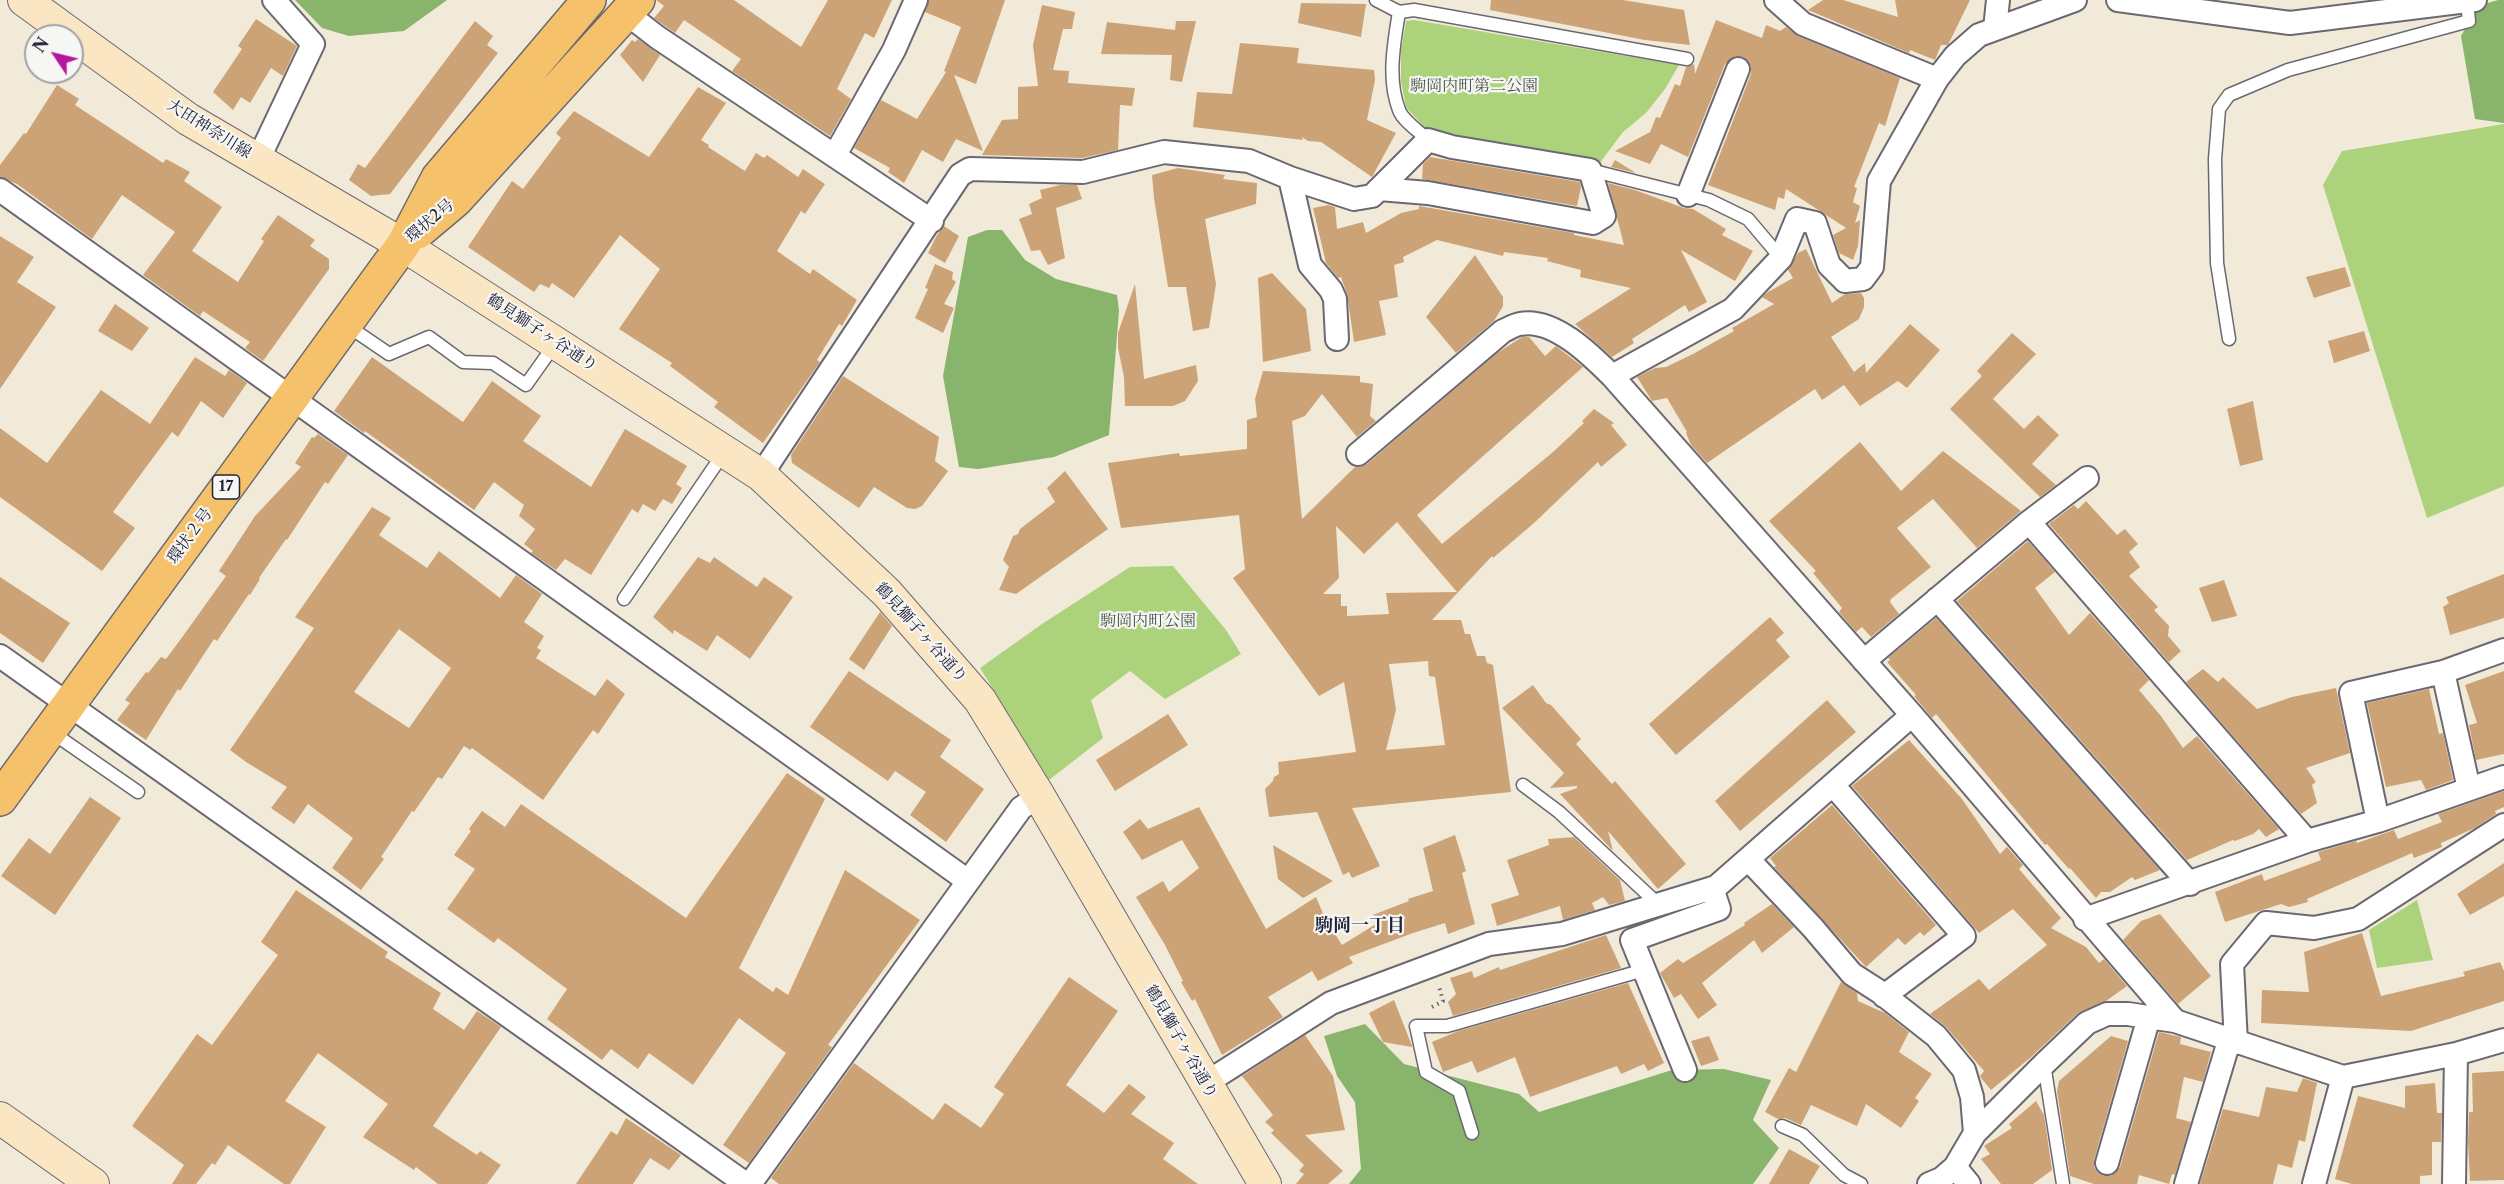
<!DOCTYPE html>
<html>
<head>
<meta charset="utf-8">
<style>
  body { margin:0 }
  #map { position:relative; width:2504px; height:1184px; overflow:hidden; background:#f2ead8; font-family:"Libre Caslon Text",serif }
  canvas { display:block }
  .north { position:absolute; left:24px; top:24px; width:60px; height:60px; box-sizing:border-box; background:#f6f6f2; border:2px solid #a1a1a9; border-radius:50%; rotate:305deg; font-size:16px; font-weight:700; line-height:24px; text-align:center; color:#22223b }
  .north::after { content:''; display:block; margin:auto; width:21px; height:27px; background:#b5179e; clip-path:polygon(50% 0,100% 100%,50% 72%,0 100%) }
</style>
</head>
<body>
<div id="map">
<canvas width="2504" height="1184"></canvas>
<div class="north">N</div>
</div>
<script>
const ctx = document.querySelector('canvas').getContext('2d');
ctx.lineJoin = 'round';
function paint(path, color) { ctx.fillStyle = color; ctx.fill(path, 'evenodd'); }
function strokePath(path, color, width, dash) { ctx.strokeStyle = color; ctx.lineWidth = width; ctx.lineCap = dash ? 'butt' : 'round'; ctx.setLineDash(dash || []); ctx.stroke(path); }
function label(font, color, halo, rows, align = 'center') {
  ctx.font = font + ' "Libre Caslon Text","Noto Serif JP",serif'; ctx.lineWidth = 4.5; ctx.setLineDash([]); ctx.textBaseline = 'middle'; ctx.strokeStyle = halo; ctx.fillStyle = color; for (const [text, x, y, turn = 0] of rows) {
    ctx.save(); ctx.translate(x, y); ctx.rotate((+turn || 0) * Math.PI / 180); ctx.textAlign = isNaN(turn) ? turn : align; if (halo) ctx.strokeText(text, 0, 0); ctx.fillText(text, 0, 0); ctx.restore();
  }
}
paint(new Path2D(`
  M1414 20 1679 65 1665 89 1646 113 1623 132 1599 164 1431 135 1406 107 1401 81V52L1406 21Z
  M2504 124V486L2427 518 2323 185 2342 151Z
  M1173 566 1226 630 1241 654 1165 699 1130 671 1091 700 1103 738 1049 780 980 668 1042 624 1130 567Z
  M2417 900 2433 960 2377 968 2369 930Z`), '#acd27c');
paint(new Path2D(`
  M295 0H447L404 31 349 36 322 28Z
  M2498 0H2504V123L2475 119 2461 36 2478 6Z
  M987 230H1002L1025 260 1056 279 1117 295 1119 311 1109 435 1054 457 978 469 959 467 943 376 968 237Z
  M1365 1024 1404 1064 1519 1094 1539 1112 1672 1070 1724 1069 1771 1080 1753 1120 1779 1148 1753 1184H1349L1361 1169 1355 1102 1337 1076 1324 1036Z`), '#89b46c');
paint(new Path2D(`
  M656 0H734L801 47 828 0H892L874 38 865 33 837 89 851 99 830 136 732 71 741 59 684 20 675 33 654 18 664 6Z
  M929 0H1005L976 84 954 75 983 151 956 139 943 162 922 150 904 183 888 172 890 168 854 148 881 100 917 119 946 72 944 71 961 27 925 12Z
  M1491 0H1623L1684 10 1690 45 1645 40 1490 10Z
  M1823 0H1843L1898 17 1895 0H1970L1948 45H1941L1935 60 1910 50 1909 53 1808 10Z
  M1301 3 1366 4 1361 37 1298 23Z
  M1042 5 1075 12 1072 29H1063L1053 70 1069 71 1068 83 1135 88 1132 106 1120 105 1118 150 1082 158 982 155 1002 120 1018 119V87L1038 86 1033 45Z
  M256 19 297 46 283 76 271 68 250 103 241 97 233 110 213 92 242 49 238 46Z
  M1716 20 1762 38 1766 25 1780 31 1786 27 1798 36 1900 78 1885 126 1879 123 1854 187 1857 188 1853 202 1860 206 1855 223 1860 220 1858 246 1853 260 1839 253 1833 235 1846 228 1786 189 1784 199 1778 197 1775 210 1708 185 1751 74V66L1743 57 1735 56 1725 64 1688 157 1661 144 1650 164 1615 151 1650 132 1656 117 1660 118 1675 84 1680 86 1686 67 1694 64 1695 74Z
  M475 21 493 36 487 45 498 53 390 194 371 196 349 180 358 164 365 168Z
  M1176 21H1196L1182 82 1170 80 1172 55 1101 54 1107 22 1175 30Z
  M638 39 660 55 643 82 620 55 632 40 635 42Z
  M1240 43 1299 48 1297 63 1374 70 1375 80 1367 120 1396 133 1372 177 1321 142 1308 141 1302 137 1303 140 1193 127 1197 92 1232 94Z
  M57 85 79 99 75 105 163 163 166 159 190 172 184 181 222 207 192 251 238 282 264 241 261 239 278 215 315 240 310 246 329 259V269L263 361 245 348 250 342 203 311 200 316 143 275 175 232 122 195 92 239 17 184 0 177V165L24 133 26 134Z
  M698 87 726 103 701 140 709 145 708 147 745 171 756 153 764 158 767 155 798 177 803 169 825 184 805 214 801 211 777 251 810 274 813 269 857 300 842 326 839 324 817 360 820 362 763 443 714 407 718 402 670 366 672 363 619 329 660 269 620 235 574 298 552 283 549 288 540 284 534 292 468 247 512 181 523 189 561 138 556 133 574 111 649 157Z
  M1430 157 1580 182 1581 187 1577 206 1422 179 1423 164Z
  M1615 160 1636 173 1611 167Z
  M1178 168 1225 175 1223 179 1257 183 1256 204 1205 219 1216 284 1209 328 1193 331 1186 287H1168L1154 198 1152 175Z
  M1608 183 1635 190 1684 208 1693 209 1726 229 1722 235 1753 251 1735 281 1681 250 1707 302 1689 312 1685 305 1632 339 1634 343 1612 357 1575 324 1631 288 1580 277 1581 270 1547 261 1548 258 1504 252 1503 256 1437 240 1403 257 1404 262 1394 265 1398 297 1379 301 1386 335 1354 342 1347 294 1341 277 1338 278 1326 263 1313 208 1328 205 1335 207 1337 229 1363 222 1366 233 1401 213 1419 209V206L1574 233V235L1624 245Z
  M1060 185H1077L1082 199 1056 208 1065 258 1048 265 1040 250 1031 251 1019 219 1032 214 1029 204 1042 198 1040 190Z
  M944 226 959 236 945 263 928 253 937 235Z
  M0 236 34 257 17 282 56 307 0 389Z
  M1806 249 1832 303 1845 294 1861 293 1864 298V307L1859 319 1831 337 1854 372 1865 363 1866 373 1910 324 1940 350 1907 388 1898 381 1860 406 1844 385 1822 400 1815 389 1707 463 1691 445 1686 433 1687 432 1667 398 1652 401 1637 377 1655 368 1666 367 1693 354 1734 331 1732 328 1774 304 1762 297 1768 292 1793 278 1788 270 1798 253Z
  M1475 255 1503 297V306L1494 321 1456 353 1426 317Z
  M935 264 953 272 952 279 956 282 944 304 954 308 943 333 915 318 928 289 925 288Z
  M2345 267 2351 286 2314 298 2306 277Z
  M1272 273 1306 309 1311 351 1263 362 1258 278Z
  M1135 284 1144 379 1196 365 1198 381 1185 401 1173 406H1125L1124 377 1118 348V333Z
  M115 304 149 328 132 351 98 331Z
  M2364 331 2370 351 2334 363 2328 341Z
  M2012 333 2036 354 1993 399 2024 429 2038 415 2059 435 2032 464 2056 485 2040 497 1950 409 1982 376 1977 371Z
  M1522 337H1529L1545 356 1556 346 1583 367 1417 515 1442 544 1553 452 1584 423 1582 421 1594 409 1614 423 1611 425 1627 445 1601 467 1598 462 1534 523 1493 558 1492 556 1432 620H1461L1465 634H1470L1477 656H1485L1487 663 1493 665 1511 792 1352 808 1380 866 1352 878 1349 872 1343 875 1317 812 1269 817 1265 789 1273 781 1274 777 1279 774 1278 762 1356 752 1344 682 1319 696 1233 578 1245 569 1239 515 1121 528 1108 463 1179 453 1180 456 1247 449V420L1257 417 1255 399 1263 371 1360 376V382L1373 384 1370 416 1376 421 1357 437 1322 394 1305 416 1292 421 1302 519 1355 467 1367 464 1497 353ZM1397 522 1457 592 1386 593 1389 614 1347 616V606H1341V594H1323L1339 578 1336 526 1364 554ZM1428 661 1429 676 1435 677 1445 745 1386 750 1396 710 1389 664Z
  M195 357 225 376 229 370 247 383 223 418 201 401 178 437 172 432 113 512 135 528 102 571 0 497V428L47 463 101 390 150 424Z
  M372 357 463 422 492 381 541 416 523 441 591 487 625 429 687 466 676 484 682 488 672 504 663 499 655 511 643 504 638 513 632 509 591 575 565 559 556 570 531 553 533 551 524 544 535 529 519 516 524 505 494 482 474 510 365 431 364 433 334 411Z
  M843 376 939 437 935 461 948 471 922 506 915 509 907 508 874 487 859 508 792 463 791 455Z
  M2253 401 2263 460 2240 466 2227 409Z
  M318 434 348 455 328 484 325 482 287 540 286 539 259 578 260 579 250 595 249 594 217 641 214 639 180 691 178 689 146 740 117 720 130 703 125 700 146 672 148 673 161 657 166 659 183 636 226 576 219 571 242 536 255 516 301 467 295 463 312 437 314 438Z
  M1860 442 1901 491 1943 451 2021 511 1977 548 1933 499 1897 528 1931 567 1891 599 1890 602 1899 614 1871 637 1862 627 1856 632 1839 612 1842 608 1813 573 1816 571 1769 521Z
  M1065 471 1108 529 1016 594 999 590 1009 567 1003 560 1013 536 1018 534 1020 529 1055 502 1047 488Z
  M2086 501 2117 535 2125 529 2138 544 2129 552 2140 567 2129 576 2158 607 2154 610 2169 626 2168 636 2181 651 2169 662 2049 524 2074 505 2078 509Z
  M372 507 391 518 379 535 427 568 439 551 500 598 516 575 538 591 542 594 524 622 544 636 537 648 541 650 536 658 595 696 607 679 625 694 598 734 593 730 543 800 472 748 470 750 464 746 442 779 438 777 414 812 412 811 381 857 384 859 361 890 332 868 353 838 308 804 294 824 271 808 287 787 246 762 230 750 314 628 295 617ZM399 629 451 668 409 728 354 692Z
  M2028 541 2055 572 2035 588 2069 635 2090 613 2149 680 2139 690 2161 716 2183 748 2197 736 2279 829 2266 837 2259 829 2253 834 2235 841 2233 840 2187 860 1957 601Z
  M698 557 710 563 714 557 757 587 764 577 793 597 750 659 717 635 707 651 674 630 673 634 653 617Z
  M2504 574V618L2450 635 2443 607 2449 603 2446 597Z
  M0 577 70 623 43 663 0 633Z
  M2224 580 2237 616 2212 622 2199 588Z
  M880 612 892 626 864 670 849 659Z
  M1770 617 1784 633 1776 640 1790 657 1676 755 1649 724Z
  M1936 618 2160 870 2135 880 2132 877 2110 892H2101L2096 898 2070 868 2069 869 2047 844 2045 845 1936 714 1932 718 1914 696 1916 695 1887 662 1890 660 1888 658Z
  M2203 669 2218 682 2223 677 2257 709 2292 697 2336 688 2350 753 2306 768 2316 782 2312 785 2317 803 2301 814 2186 682Z
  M849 671 951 740 940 757 984 789 946 842 910 815 926 792 895 771 888 781 810 727Z
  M2504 671V754L2476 760 2469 725 2477 723 2465 685Z
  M1533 685 1546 703 1551 705 1581 739 1576 744 1612 784 1615 781 1686 864 1658 889 1608 831 1613 851 1560 794 1577 788V786L1550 788 1564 773 1502 708Z
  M2429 689 2439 734 2443 733 2453 780 2426 790 2421 780 2386 787 2367 703Z
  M1827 700 1856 732 1740 831 1715 801Z
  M1168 714 1188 745 1115 791 1096 760Z
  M1909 740 1962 799 2000 854 2007 847 2023 865 2019 869 2061 918 2051 928 2086 947 2099 963 2104 959 2127 986 2106 1001 2078 1013 2030 1058 1991 1090 1981 1078 1980 1076 1984 1071 1946 1027 1930 1014 1979 979 1989 990 2047 945 2013 909 1979 933 1852 786Z
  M787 773 825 799 739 968 773 992 776 987 788 995 845 870 920 920 828 1045 832 1047 749 1163 723 1145 786 1053 739 1018 693 1085 649 1053 638 1069 611 1049 602 1060 547 1019 567 989 498 938 494 943 447 909 475 869 454 855 471 831 469 829 482 811 505 827 521 804 686 918Z
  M2504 791V807L2495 811 2496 814 2475 828 2441 843 2442 847 2414 858 2412 853 2307 899 2308 902 2289 907 2281 904 2225 922 2215 892 2262 874 2264 881 2321 860 2318 852 2356 841 2357 843 2394 830 2398 839 2442 822 2438 814Z
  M90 797 121 818 55 915 1 876 29 838 50 854Z
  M1832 805 1936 925 1924 936 1920 932 1905 945 1898 938 1866 967 1774 867 1776 866 1770 858Z
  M1199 807 1266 929 1316 897 1325 918 1342 945 1376 924 1373 915 1409 901 1408 899 1433 891 1423 848 1455 835 1466 871 1462 873 1475 924 1448 934 1445 923 1413 933 1349 957 1353 963 1318 981 1312 971 1268 997 1283 1017 1222 1055 1195 999 1192 1001 1181 982 1183 981 1165 945 1136 897 1163 881 1169 892 1199 868 1182 840 1142 860 1123 832 1140 819 1148 829Z
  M1574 837 1620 880 1625 901 1609 905 1603 897 1592 903 1595 910 1563 920 1560 906 1497 926 1491 904 1519 895 1507 860 1549 845 1548 839Z
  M1273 845 1333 881 1303 898 1278 879Z
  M2504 863V896L2470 915 2457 894Z
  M296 890 388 952 385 957 441 993 433 1009 464 1030 477 1011 501 1027 433 1126 477 1155 480 1151 501 1165 487 1184H438L416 1167 414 1170 363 1137 388 1104 318 1053 285 1101 326 1127 290 1184H284L228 1145 215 1165 212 1163 196 1184H172L184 1165 132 1126 197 1034 212 1045 278 955 261 942Z
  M1772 904 1794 927 1762 953 1754 940 1702 983 1717 1005 1698 1019 1681 994 1674 998 1660 973 1678 959 1683 963 1745 925 1744 923Z
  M2160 914 2211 976 2178 1004 2123 940 2141 921Z
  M2362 933 2381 996 2465 976 2463 972 2500 962 2504 971V1001L2411 1031 2261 1023 2262 990 2309 992 2304 952Z
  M1606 935 1621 968 1453 1016 1448 1002 1456 994 1450 978 1472 971 1474 978 1499 967 1500 970Z
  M1069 977 1118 1011 1066 1085 1104 1113 1129 1084 1146 1097 1131 1114 1174 1143 1163 1159 1198 1184H779L771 1178 854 1063 933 1120 945 1103 981 1128 1004 1094 994 1087Z
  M1841 982 1857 993 1858 1001 1885 1013 1909 1032 1899 1052 1932 1074 1915 1098 1919 1101 1901 1128 1866 1104 1857 1126 1811 1105 1801 1125 1785 1118 1778 1119 1765 1112 1789 1068 1796 1072Z
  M1628 983 1664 1063 1648 1071 1644 1064 1621 1074 1617 1066 1530 1097 1515 1057 1477 1073 1472 1061 1443 1072 1432 1042 1458 1031Z
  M1394 1000 1412 1046V1047L1383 1042 1369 1013Z
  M2159 1032 2181 1037 2180 1044 2211 1052 2203 1082 2184 1077 2176 1118 2191 1122 2175 1175 2172 1174 2169 1184 2139 1175 2137 1184H2094L2070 1176 2057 1091 2059 1081 2111 1036 2128 1041 2094 1160V1167L2098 1173 2104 1176H2111L2120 1167Z
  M1305 1035 1333 1076 1345 1130 1305 1135 1343 1171 1328 1184H1296L1304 1174 1299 1171 1304 1165 1271 1133 1274 1130 1265 1122 1273 1115 1242 1076Z
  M1709 1036 1719 1060 1701 1066 1691 1041Z
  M2504 1071V1180L2470 1181 2468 1142 2469 1112H2473L2472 1073Z
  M2303 1078 2317 1083 2305 1142 2299 1140 2292 1168 2278 1164 2273 1184H2200L2223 1109 2259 1117 2266 1087 2297 1092Z
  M2435 1083 2437 1113H2442L2441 1142H2432V1175L2420 1176V1184H2352L2335 1179 2358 1096 2405 1108V1086Z
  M2036 1101 2044 1115 2052 1170 2033 1184H2001L1981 1159 1990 1154 1984 1146 2012 1128 2009 1124Z
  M626 1118 681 1155 669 1170 650 1158 633 1184H576L611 1131 617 1135Z
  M1789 1149 1820 1166 1809 1184H1769Z`), '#cca376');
const lane = new Path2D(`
  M1376 0 1399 12C1394 43 1387 79 1399 110 1403 121 1420 132 1428 140
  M1399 12 1414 10 1687 59
  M1590 170 1709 200 1748 219 1781 258
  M345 324 389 354 429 337 463 362 493 363 526 385 555 344
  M2229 339 2217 263 2215 159 2219 109 2229 95 2288 70 2469 21 2467 2
  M624 599 725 451
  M50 731 138 792
  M1523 785 1559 812 1658 904
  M2044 1064 2063 1184
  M1782 1126 1803 1135 1844 1175 1861 1184
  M1472 1133 1459 1091 1426 1072 1416 1026H1447L1644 970`);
const street = new Path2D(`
  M1776 0 1803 24 1937 79
  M2118 0 2290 23 2475 0
  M626 13 657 37 932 221
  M1995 29 1998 0
  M835 155 894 50 916 0
  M258 160 313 44 274 0
  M1290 178 1310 265 1331 290 1335 299 1337 339
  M0 190 968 881
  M1688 195 1738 69
  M1612 376 1733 309 1781 258 1797 219 1815 223 1829 265 1845 281 1863 279 1872 267 1879 181 1937 79 1955 56 1979 35 2075 0
  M1358 454 1503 331C1508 329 1514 325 1520 324 1553 317 1591 355 1612 376L1912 715 2175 1021
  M761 475 960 175 970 169 1083 172 1164 152 1249 161 1290 178 1354 199 1372 196 1428 140 1452 147 1590 170 1604 216 1593 223 1428 193 1379 189
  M2029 522 2307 841
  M1937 599 2190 884
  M0 656 746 1184
  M1864 661 2029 522 2087 478
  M2443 672 2469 789
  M1833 785 1964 936 1884 996
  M2378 821 2351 693 2443 672 2504 650
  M1748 859 1813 928 1852 974 1880 992 1936 1036 1964 1070 1972 1097 1975 1133
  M2085 919 2307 841 2378 821 2504 777
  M2236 1043 2232 964 2266 923 2314 928 2358 919 2504 825
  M1685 1070 1632 940 1719 909 1712 888
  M1206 1083 1331 1003 1489 944 1562 934 1716 887 1912 715
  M2107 1163 2149 1017
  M1955 1167 1969 1184
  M750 1184 1021 808 1039 796
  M1929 1184 1941 1179 1955 1167 1975 1133 2044 1064 2087 1023 2107 1014H2128L2175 1021 2343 1077 2456 1054 2504 1040
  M2186 1184 2229 1041
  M2314 1184 2343 1077
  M2454 1184 2456 1054`);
const secondary = new Path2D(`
  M24 0 188 119 403 245 761 475 887 593 980 700 1039 796 1265 1184
  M0 1118 93 1184`);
const primary = new Path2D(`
  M418 232 456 200 638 0
  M0 799 403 245 438 178 589 0`);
strokePath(lane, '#6b6872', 15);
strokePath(street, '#6b6872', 26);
strokePath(secondary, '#6b6872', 34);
strokePath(primary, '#6b6872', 36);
strokePath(new Path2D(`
  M1432 1007 1443 1001 1439 986`), '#6b6872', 4, [1.5, 4.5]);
strokePath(lane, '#fff', 12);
strokePath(street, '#fff', 22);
strokePath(secondary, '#fbe6c4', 32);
strokePath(primary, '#f6c16b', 33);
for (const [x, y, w] of [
  [226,487,27]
]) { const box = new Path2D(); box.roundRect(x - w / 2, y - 12, w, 24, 4.5); ctx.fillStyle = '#f6f6f2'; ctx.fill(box); strokePath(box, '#22223b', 1.5); }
label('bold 15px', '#22223b', null, [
  ["17",226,487]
]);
label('16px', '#4b574e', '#f6f6f2', [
  ["駒岡内町第二公園",1474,86],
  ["駒岡内町公園",1148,621]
]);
label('16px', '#22223b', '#f6f6f2', [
  ["大田神奈川線",209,129,32],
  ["環状2号",430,221,-40],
  ["鶴見獅子ヶ谷通り",542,333,33],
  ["環状２号",190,536,-54],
  ["鶴見獅子ヶ谷通り",921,633,48],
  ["鶴見獅子ヶ谷通り",1181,1042,60]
]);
label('bold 18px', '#22223b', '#f6f6f2', [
  ["駒岡一丁目",1360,926]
]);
</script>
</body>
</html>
